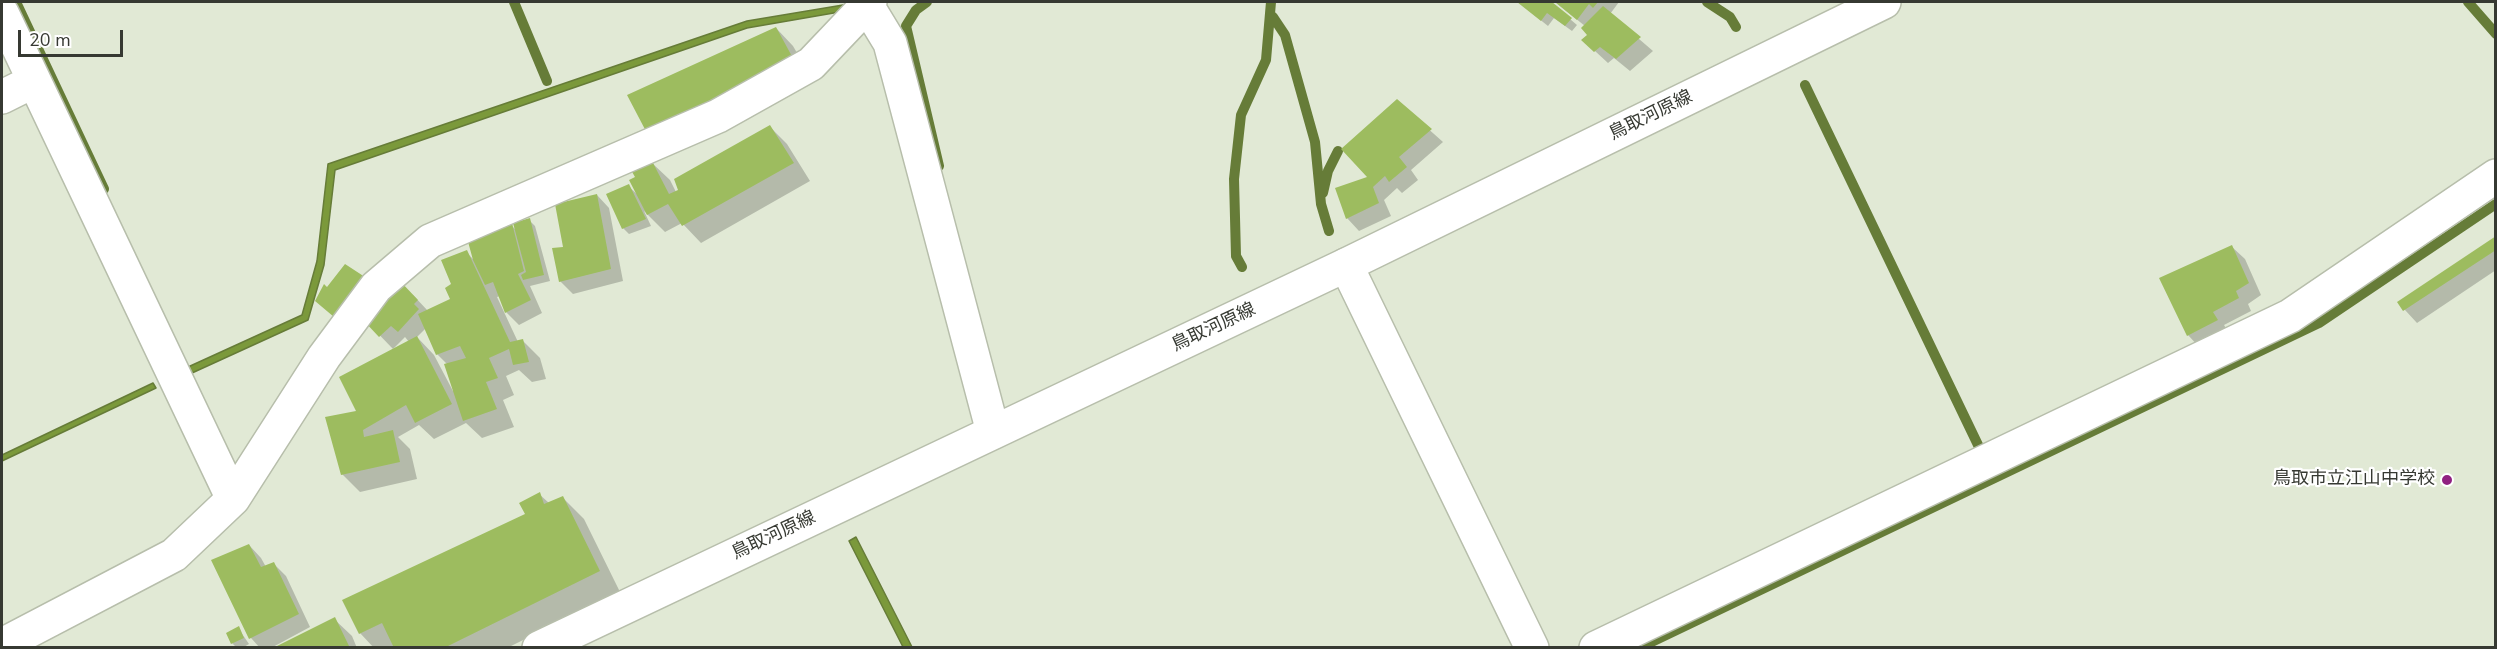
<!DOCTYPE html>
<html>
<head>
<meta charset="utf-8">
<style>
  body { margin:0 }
  #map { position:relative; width:2497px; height:649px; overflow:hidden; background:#e1e9d5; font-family:"Nunito Sans",sans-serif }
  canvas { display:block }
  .frame { position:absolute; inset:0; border:3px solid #363932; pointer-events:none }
  .scale { position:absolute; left:18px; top:30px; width:105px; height:27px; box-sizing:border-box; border:3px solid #363932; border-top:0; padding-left:8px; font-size:18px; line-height:21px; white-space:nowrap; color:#363932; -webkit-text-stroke:4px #fff; paint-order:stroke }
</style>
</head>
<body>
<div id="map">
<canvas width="2497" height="649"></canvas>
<div class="frame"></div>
<div class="scale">20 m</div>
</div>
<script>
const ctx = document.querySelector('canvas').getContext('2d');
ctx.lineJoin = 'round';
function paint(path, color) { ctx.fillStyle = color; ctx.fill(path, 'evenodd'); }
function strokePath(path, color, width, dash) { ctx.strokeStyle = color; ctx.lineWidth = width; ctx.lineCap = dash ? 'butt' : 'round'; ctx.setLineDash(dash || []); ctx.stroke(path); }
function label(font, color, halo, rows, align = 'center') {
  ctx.font = font + ' "Nunito Sans","Noto Sans JP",sans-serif'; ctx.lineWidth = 4.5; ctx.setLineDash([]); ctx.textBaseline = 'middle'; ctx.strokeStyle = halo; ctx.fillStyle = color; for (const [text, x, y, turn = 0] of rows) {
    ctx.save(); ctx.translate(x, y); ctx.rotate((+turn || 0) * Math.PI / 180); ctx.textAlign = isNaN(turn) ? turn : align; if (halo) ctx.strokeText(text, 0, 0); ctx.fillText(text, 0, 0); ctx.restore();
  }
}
const water = new Path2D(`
  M849 4 851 10 747 28 335 170 324 265 308 320 192 373 188 367 302 315 317 261 328 164 747 21Z
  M153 383 156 388 2 461V455Z
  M856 537 912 647H903L849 541Z`);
paint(water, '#7b993b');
strokePath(water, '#667c38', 1.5);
paint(new Path2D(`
  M1518 2H1550L1577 25 1572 31 1554 18 1548 26Z
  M1555 2H1619L1610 14 1653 51 1630 71 1614 58 1608 63 1583 40 1589 35 1585 26Z
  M776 28 793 46 811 77 730 122Z
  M1397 101 1443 142 1411 170 1418 180 1402 193 1397 188 1384 200 1391 216 1359 231 1347 218 1370 178Z
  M770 127 787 144 810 181 701 243 682 223 665 232 644 211 651 226 629 234 623 228 628 186 638 195 652 163 670 180 676 192Z
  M597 195 609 208 623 281 573 294 560 281 565 248Z
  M529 220 535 226 550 281 530 286 542 313 519 325 506 312 500 296 497 297 518 342 523 341 540 358 546 379 532 382 519 370 506 376 514 395 503 400 514 427 482 438 466 423 434 439 419 425 398 437 410 449 417 479 360 492 342 474 359 412 409 342 405 337 393 349 366 321 413 295 428 311 452 300 453 285 466 252 474 260 511 225 516 230ZM426 328 437 354 448 365 454 390 453 391 434 355 417 337Z
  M2496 237V270L2417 323 2405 310 2399 302Z
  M2232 247 2245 259 2261 295 2248 304 2251 311 2224 325 2229 333 2200 348 2188 335Z
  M539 494 549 503 563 498 584 519 620 592 507 648H374L360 633 527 515Z
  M249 545 261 558 266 567 274 564 286 576 310 627 271 648H260L251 638 213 561Z
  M334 619 352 636 357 648H276Z
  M238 628 249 644 242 648H237L232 643Z`), '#0003');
strokePath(new Path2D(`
  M16 2 104 189
  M514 2 547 81
  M927 2 916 10 906 26 939 166
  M1707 2 1730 17 1736 27
  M2468 2 2496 34
  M1273 17 1285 35 1315 142 1321 204 1329 231
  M1805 85 1979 447
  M1323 193 1328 171 1338 151
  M1242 267 1236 256 1234 179 1241 115 1266 60 1271 2
  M1639 648 2319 323 2496 204`), '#667c38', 10);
paint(new Path2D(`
  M1517 2H1552L1572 18 1565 26 1547 13 1541 21Z
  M1555 2H1598L1593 8 1589 4 1577 20Z
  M1603 6 1641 37 1616 59 1600 47 1594 52 1581 40 1587 35 1581 28Z
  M776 27 794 60 713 100 714 104 649 137 627 95Z
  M1397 99 1432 129 1399 157 1407 167 1389 182 1385 176 1373 187 1379 203 1346 219 1335 188 1367 177 1341 149Z
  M770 125 794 163 682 226 668 204 647 215 629 180 635 177 631 170 652 161 669 194 678 190 674 179Z
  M629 184 646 219 622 229 606 194Z
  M597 194 611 269 559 282 552 248 563 247 555 204Z
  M530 218 544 275 523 280 521 275 526 272 513 223Z
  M512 223 524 271 518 274 531 300 505 313 493 282 485 285 473 260 467 238Z
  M2496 236V250L2403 311 2397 302Z
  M2232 245 2249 283 2236 291 2239 298 2213 312 2218 320 2187 336 2159 278Z
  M467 250 510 342 523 339 529 362 513 365 509 349 489 358 498 378 486 382 497 409 463 421 444 364 466 358 460 346 436 355 418 314 450 299 445 288 451 284 441 260Z
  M345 264 368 279 334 317 315 301 324 284 327 287Z
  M400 281 418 300 414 304 419 309 398 332 391 326 379 337 364 321Z
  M417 336 452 404 415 423 406 405 363 430 364 437 393 430 400 462 341 475 325 417 356 411 339 377Z
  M540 492 544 504 563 496 600 571 444 648H394L382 623 359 634 342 600 525 514 519 503Z
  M249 544 261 567 274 562 299 614 249 639 211 560Z
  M335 617 350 648H273Z
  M239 626 244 638 231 644 226 633Z`), '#9dbc5f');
const street = new Path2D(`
  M865 2 890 43 993 432
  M2 13 233 499
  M2 97 34 81
  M1346 265 1532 648
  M2 645 174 555 233 499 324 357 376 287 430 241 718 116 811 64 870 2
  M1596 648 2290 316 2496 176`);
const primary = new Path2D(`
  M539 648 1346 265 1884 2`);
strokePath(street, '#b7beab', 36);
strokePath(primary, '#b7beab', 36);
strokePath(street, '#fff', 33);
strokePath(primary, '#fff', 33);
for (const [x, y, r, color] of [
  [2447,480,6,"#902081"]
]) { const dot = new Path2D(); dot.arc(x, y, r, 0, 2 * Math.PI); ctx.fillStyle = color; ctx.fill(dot); strokePath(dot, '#fff', 2); }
label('18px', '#363932', '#fff', [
  ["鳥取河原線",1651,116,-26],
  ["鳥取河原線",1214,328,-25],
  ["鳥取河原線",774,536,-25]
]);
label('18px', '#363932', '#fff', [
  ["鳥取市立江山中学校",2435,480]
], 'right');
</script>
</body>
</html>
